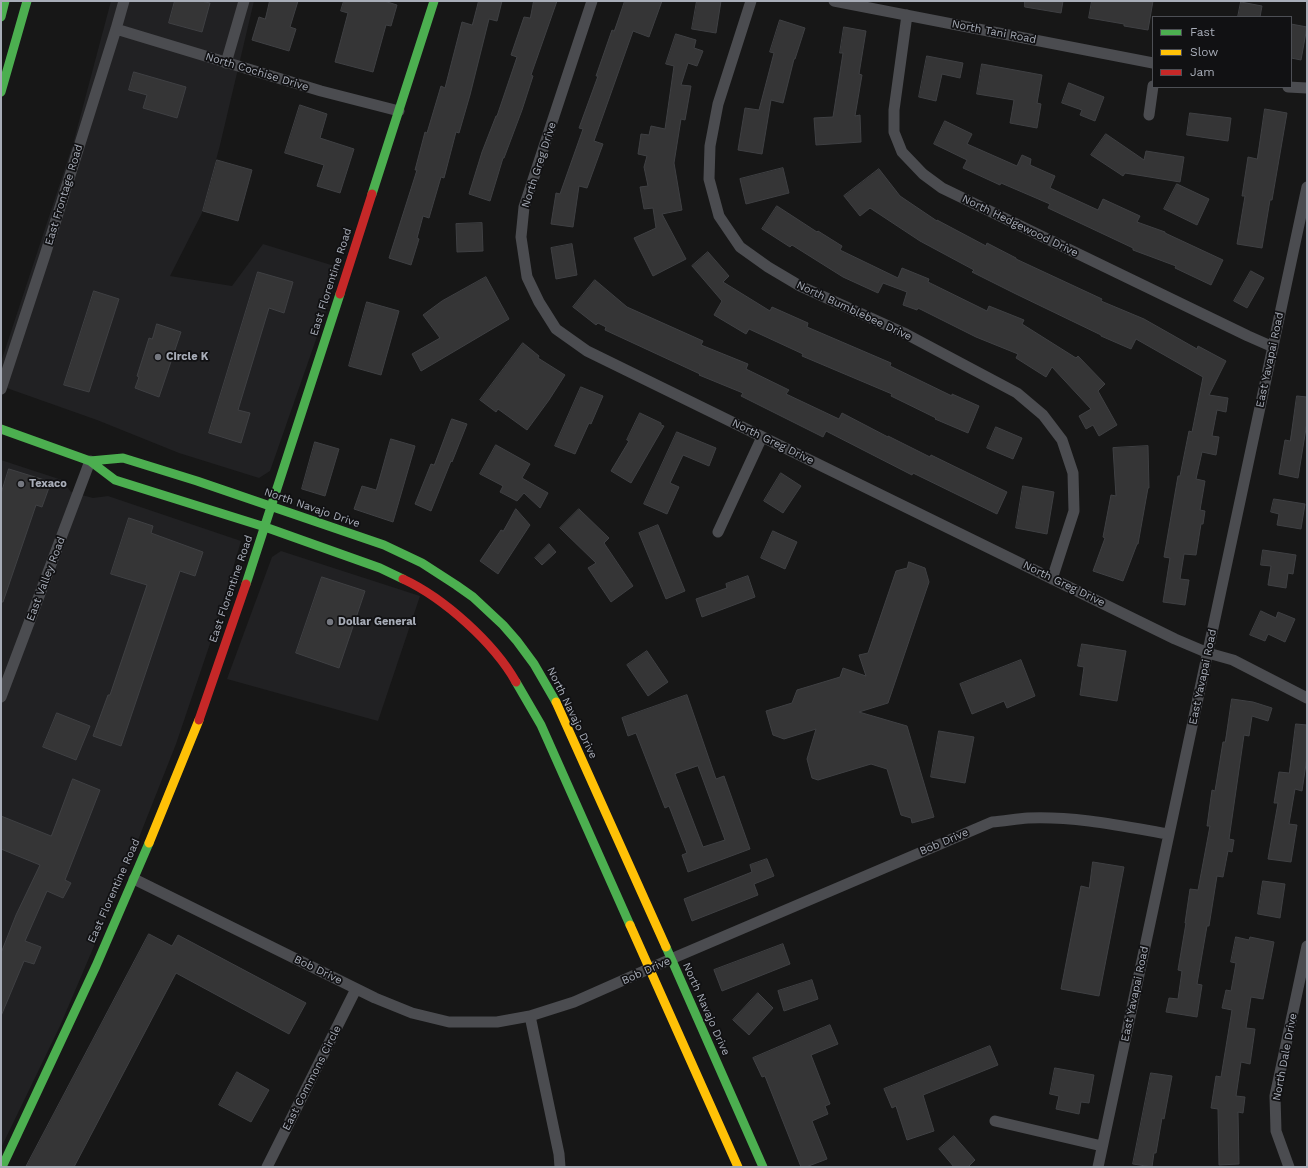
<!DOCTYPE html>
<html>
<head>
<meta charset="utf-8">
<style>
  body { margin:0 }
  #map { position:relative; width:1308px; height:1168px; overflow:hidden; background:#171717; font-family:"Work Sans",sans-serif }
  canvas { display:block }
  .frame { position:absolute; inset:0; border:2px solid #a8adb8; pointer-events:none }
  .legend { position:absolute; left:1152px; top:16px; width:140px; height:72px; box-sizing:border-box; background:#111113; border:1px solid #4d4f55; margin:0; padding:5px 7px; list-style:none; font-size:12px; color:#a8adb8 }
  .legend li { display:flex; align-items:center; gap:8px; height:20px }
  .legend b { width:20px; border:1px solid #4d4f55 }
</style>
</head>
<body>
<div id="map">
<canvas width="1308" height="1168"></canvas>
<div class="frame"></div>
<ul class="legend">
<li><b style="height:5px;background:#4caf50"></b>Fast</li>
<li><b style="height:5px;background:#ffc107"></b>Slow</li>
<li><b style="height:5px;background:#c62828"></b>Jam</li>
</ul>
</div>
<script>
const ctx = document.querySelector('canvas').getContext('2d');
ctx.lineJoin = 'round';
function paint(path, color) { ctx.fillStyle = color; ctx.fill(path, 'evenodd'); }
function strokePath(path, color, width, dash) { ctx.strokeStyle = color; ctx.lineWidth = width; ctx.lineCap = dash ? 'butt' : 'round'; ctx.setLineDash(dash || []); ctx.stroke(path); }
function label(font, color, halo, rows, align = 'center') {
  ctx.font = font + ' "Work Sans",sans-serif'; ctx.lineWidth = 3.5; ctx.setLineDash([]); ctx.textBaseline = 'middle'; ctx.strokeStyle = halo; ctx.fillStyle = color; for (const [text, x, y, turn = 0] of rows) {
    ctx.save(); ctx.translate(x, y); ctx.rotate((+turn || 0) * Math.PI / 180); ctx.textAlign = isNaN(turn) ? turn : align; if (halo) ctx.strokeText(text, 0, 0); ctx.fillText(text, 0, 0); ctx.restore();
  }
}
paint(new Path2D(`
  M111 1H254L220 145 202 213 170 276 232 286 263 244 341 268 270 471 259 478 179 453 97 420 1 386V362L73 144Z
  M1 460 62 480 71 492 93 498 108 496 241 541 217 623 176 744 123 878 60 1026 1 1148Z
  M281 551 420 596 378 721 227 679 272 557Z`), '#212123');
const building = new Path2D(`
  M175 1H201L210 3 202 32 169 23Z
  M270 1H298L290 27 296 29 289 51 252 40 259 17 265 19Z
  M344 1H384L397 5 391 26 386 25 373 72 335 62 348 13 341 11Z
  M479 1H502L497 21 489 19 470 95 459 133 456 132 444 178 441 177 429 218 423 216 417 238 419 239 411 265 389 258 417 170H415L425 132 427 133 441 86 445 88 462 22 472 25Z
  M534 1H557L531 75 533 76 522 110 504 158H503L490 201 469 194 482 152 496 116H497L517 57 511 55 524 17 530 18Z
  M625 1H662L649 37 633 31 594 141 603 144 587 188 579 186 573 227 551 224 556 193 560 194 583 129 579 128 598 76H596L612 30 614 31Z
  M697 1H721L716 33 692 29Z
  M1025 1H1063L1061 13 1025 7Z
  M1092 1H1153L1148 30 1124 26V24L1089 18Z
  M1241 2 1262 6 1260 17H1238Z
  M780 20 805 28 795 59H794L783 103 771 100 762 154 738 150 745 108 759 110 774 53 770 52Z
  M1291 24 1307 27 1301 60 1291 58Z
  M844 27 866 31 859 74 862 75 855 116 860 115 861 142 816 145 814 118 833 117 843 53H840Z
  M676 34 696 40 694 48 703 51 697 66 688 63 681 85 691 86 685 120 681 119 674 163 682 210 662 214 686 259 653 276 634 238 656 228 653 208 644 209 640 187 648 186 644 167 647 156 638 154 641 134 649 135 651 126 665 129 674 66 666 64Z
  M927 56 963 63 960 78 942 74 936 101 919 97Z
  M982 64 1042 75 1037 103 1041 104 1037 128 1010 123 1014 100 977 94Z
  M134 72 186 87 177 118 143 108 147 95 129 90Z
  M1069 83 1104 97 1095 121 1080 115 1082 110 1062 103Z
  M300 105 327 114 320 138 354 149 340 193 317 186 324 165 285 153Z
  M1265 109 1287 113 1272 200H1270L1262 248 1237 244 1245 196H1242L1248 157 1257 159Z
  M1190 113 1231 118 1228 141 1187 135Z
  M945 121 972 134 967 144 1017 166 1022 155 1031 159 1030 165 1055 176 1050 188 1098 210 1103 199 1140 216 1137 222 1165 232V233L1223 260 1211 285 1175 268 1176 266 1133 250V248L1048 208 1050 204 1001 183 1000 185 963 168 967 160 934 144Z
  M1106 134 1144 160 1146 151 1184 157 1180 182 1125 173 1123 176 1091 155Z
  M217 160 252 170 238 221 203 211Z
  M783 168 789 193 746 204 740 179Z
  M879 169 900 196 937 221V220L986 246 987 243 1016 258V259L1102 299 1101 301 1144 319 1197 349 1198 346 1226 361 1209 395 1228 398 1226 412 1217 410 1212 436 1219 437 1216 455 1202 452 1196 479 1205 481 1200 510 1205 511 1203 524H1201L1196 555 1184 554 1180 579 1189 580 1185 605 1163 602 1170 558 1164 557 1178 476H1180L1189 431 1192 432 1203 377 1136 339 1131 349 1101 336V335L1016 294 972 272 974 270 920 241 870 208 860 216 844 196Z
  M1177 184 1209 199 1197 225 1164 209Z
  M777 206 817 232 818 231 842 246 840 250 898 278 902 268 929 279 928 282 987 311 989 306 1024 320 1022 324 1076 358 1078 356 1105 384 1098 391 1117 425 1099 436 1093 425 1086 429 1079 416 1091 409 1052 367 1046 377 1016 358 1018 354 976 337 918 308 917 310 903 305 907 292 883 283 878 293 843 277 792 245 790 247 762 229Z
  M482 223 483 251 457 252 456 224Z
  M572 244 577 275 556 279 551 248Z
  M708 252 729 276 723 282 770 311 772 307 808 323 807 327 891 363 890 366 952 396V394L979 406 968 433 935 419 936 418 891 396 892 394 802 356 803 354 749 329 746 334 714 315 722 301 692 266Z
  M1251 271 1264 278 1247 308 1234 301Z
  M258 272 293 282 284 313 269 308 238 410 250 413 241 443 209 433Z
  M486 277 509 319 421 371 412 354 440 338 423 315 442 301Z
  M595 280 627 307 703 341 701 345 748 364 746 369 789 390 786 394 839 419 842 413 888 437V436L930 457 931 455 1007 492 997 514 913 473 912 475 826 431 823 437 741 396 743 393 699 375 700 374 605 330 606 327 598 323 596 325 573 307Z
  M94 291 119 299 89 392 64 385Z
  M367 302 399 311 381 375 349 366Z
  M157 324 181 332 159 397 135 388 139 377 137 376 149 338 152 339Z
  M523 343 539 356 538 358 565 375 549 400 527 430 498 409 496 412 480 400Z
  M581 387 603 396 591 424 589 423 575 454 555 446Z
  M1297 396 1307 397V422L1298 478 1279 474 1285 440 1290 441Z
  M640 413 661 423V425L664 426 631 483 611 471 629 441 627 440Z
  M452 419 467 424 452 462 451 461 431 511 415 504 431 464 434 465Z
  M996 427 1022 438 1013 459 987 448Z
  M677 432 716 448 709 466 683 455 670 483 679 487 667 514 644 504Z
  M391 439 415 446 393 522 354 509 362 486 376 490Z
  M315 442 339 449 325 496 302 489Z
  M496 445 530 464 522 478 548 493 540 508 524 493 517 501 500 492 503 486 480 474Z
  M1148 446 1149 488H1148L1138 544H1137L1123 581 1093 571 1105 538 1103 537 1111 495 1116 496 1113 448Z
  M9 469 51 482 42 507 36 505 3 602H1V494Z
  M781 473 801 486 783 513 764 501Z
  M1023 486 1054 492 1047 534 1016 528Z
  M1274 499 1305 504 1301 529 1277 525 1279 514 1271 512Z
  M516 509 530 525 498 574 480 561 501 530 503 531Z
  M579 509 609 538 604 543 633 586 611 602 588 568 596 563 560 528Z
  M129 518 153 526 151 533 203 552 195 576 180 571 121 746 93 736 108 695H110L147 585 111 574Z
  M658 525 685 591 666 599 639 533Z
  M773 531 797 542 785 569 761 558Z
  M549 544 556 552 542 565 535 558Z
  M1263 550 1296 555 1293 574 1288 573 1286 588 1268 585 1271 566 1261 565Z
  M909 562 925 568 929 582 888 703 859 712 907 726 934 817 912 823 911 818 901 815 887 769 871 764 818 780 812 778 807 759 816 729 784 739 773 735 766 711 792 703 797 690 840 677 843 668 866 676 859 655 868 653 896 571 907 568Z
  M748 576 755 597 702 617 696 599 727 588 726 584Z
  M322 577 365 591 339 668 296 653Z
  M1261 611 1276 618 1278 612 1295 619 1285 642 1268 634 1265 641 1250 635Z
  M1082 644 1126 651 1117 701 1080 695 1084 667 1078 666Z
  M647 651 668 682 648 696 627 665Z
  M1021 660 1035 696 1007 708 1004 701 972 714 960 684Z
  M687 695 716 779 724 776 750 849 688 872 682 855 687 853 669 806 665 808 636 733 628 736 622 718ZM698 766 725 840 703 847 675 774Z
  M1232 699 1253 702 1272 708 1268 721 1252 716 1249 736 1244 735 1229 839 1234 840 1232 852 1228 851 1223 877 1217 876 1209 926H1207L1197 984 1202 985 1197 1017 1166 1012 1169 998 1178 999 1182 971 1178 970 1186 923H1185L1190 889 1198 890 1210 826H1207L1212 790 1215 791 1223 742H1225Z
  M57 713 90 726 76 760 43 747Z
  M1296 724 1307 725V757L1302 791 1295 789 1289 824 1297 825 1291 862 1268 859 1278 803H1274L1279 772 1289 773Z
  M939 731 974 737 965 783 931 777Z
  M73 779 100 790 65 880 71 883 63 898 47 891 25 941 41 947 34 964 24 961 1 1016V953L16 915 40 865 1 849V816L51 836Z
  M767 859 774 876 754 884 758 895 692 921 684 899 752 872 750 865Z
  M1093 862 1124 867 1099 996 1061 989 1081 886 1089 888Z
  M1263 881 1285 884 1280 918 1258 914Z
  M149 934 172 946 178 935 306 1003 289 1034 176 973 74 1167H26Z
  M1236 937 1249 940 1250 937 1274 942 1263 999 1251 997 1246 1028 1255 1029 1250 1064 1241 1062 1236 1096 1245 1097 1243 1113 1238 1112 1239 1164 1219 1165 1218 1109 1211 1108 1216 1076 1221 1077 1232 1010 1222 1008 1226 990 1231 991 1236 963 1231 962Z
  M783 944 790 964 722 991 714 970Z
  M812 980 818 999 784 1011 778 991Z
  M758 993 773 1008 749 1035 733 1020Z
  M830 1025 838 1044 811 1055 830 1104 825 1106 828 1114 812 1121 827 1159 806 1167H801L765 1076 762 1077 753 1058Z
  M990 1046 998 1065 923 1095 934 1131 907 1140 896 1106 892 1108 884 1089Z
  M1055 1068 1094 1075 1089 1103 1081 1102 1079 1114 1056 1109 1059 1096 1050 1094Z
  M237 1072 269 1090 251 1122 219 1105Z
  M1151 1073 1172 1076 1164 1119 1162 1118 1156 1153H1154L1152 1167 1133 1164Z
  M954 1136 975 1160 968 1167H954L939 1149Z`);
paint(building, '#353536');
strokePath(building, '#3f4043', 1);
strokePath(new Path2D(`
  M592 1 524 207 521 237 527 277 539 302 556 329 587 351 1175 639 1208 653 1233 660 1307 698
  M751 1 718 104 710 146 709 179 719 216 740 247 768 267 800 286 906 334 1017 393 1043 415 1062 440 1073 473 1074 511 1052 579
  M834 1 1153 63
  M907 15 894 110V132L902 152 923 174 942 188 1248 336 1273 347
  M116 29 321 91 399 111
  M226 63 244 1
  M1288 87 1307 88
  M1149 115 1153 86
  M1 389 45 255 116 29 124 1
  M718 532 762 437
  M1 697 90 461
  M134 879 375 998 412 1013 449 1022H497L530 1016 574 1002 671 959 992 822C1004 821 1016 819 1028 818 1075 816 1122 826 1168 834
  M530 1016 559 1154 560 1167
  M995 1121 1102 1146
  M267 1167 356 989
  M1098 1167 1307 187
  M1289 1167 1276 1131 1275 1096 1307 946`), '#4b4c50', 11);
strokePath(new Path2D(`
  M1 17 5 1
  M1 92 27 1
  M372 194 434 1
  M1 429 90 461 115 480 265 527 380 568 403 579
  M90 461 123 458 197 481 384 545 422 563 456 585 473 597 503 625 517 641 534 664 556 702
  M246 584 340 294
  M516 682 541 725 630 925
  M666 947 763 1167
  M2 1167 96 966 149 843`), '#4caf50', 9);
strokePath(new Path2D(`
  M556 702 666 947
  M149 843 199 720
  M630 925 738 1167`), '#ffc107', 9);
strokePath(new Path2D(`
  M340 294 372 194
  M403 579C444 598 494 643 516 682
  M199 720 246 584`), '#c62828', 9);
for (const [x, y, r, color] of [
  [158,357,4,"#757880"],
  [21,484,4,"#757880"],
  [330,622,4,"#757880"]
]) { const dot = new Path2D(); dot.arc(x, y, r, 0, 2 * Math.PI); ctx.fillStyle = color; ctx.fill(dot); strokePath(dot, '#111113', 1.5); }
label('11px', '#a8adb8', '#111113', [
  ["North Tani Road",994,32,11],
  ["North Cochise Drive",257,72,17],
  ["North Greg Drive",539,165,-72],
  ["East Frontage Road",64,195,-73],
  ["North Hedgewood Drive",1020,226,26],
  ["East Florentine Road",331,282,-72],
  ["North Bumblebee Drive",854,311,25],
  ["East Yavapai Road",1270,360,-78],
  ["North Greg Drive",773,442,26],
  ["North Navajo Drive",312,508,19],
  ["East Valley Road",46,579,-69],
  ["North Greg Drive",1064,584,26],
  ["East Florentine Road",231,589,-71],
  ["East Yavapai Road",1203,677,-78],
  ["North Navajo Drive",572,713,64],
  ["Bob Drive",944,842,-23],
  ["East Florentine Road",114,891,-66],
  ["Bob Drive",318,970,26],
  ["Bob Drive",646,971,-24],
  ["East Yavapai Road",1135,994,-78],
  ["North Navajo Drive",706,1009,66],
  ["North Dale Drive",1285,1057,-79],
  ["East Commons Circle",312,1078,-63]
]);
label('bold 11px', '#a8adb8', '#111113', [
  ["Circle K",166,357],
  ["Texaco",29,484],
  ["Dollar General",338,622]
], 'left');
</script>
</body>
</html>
